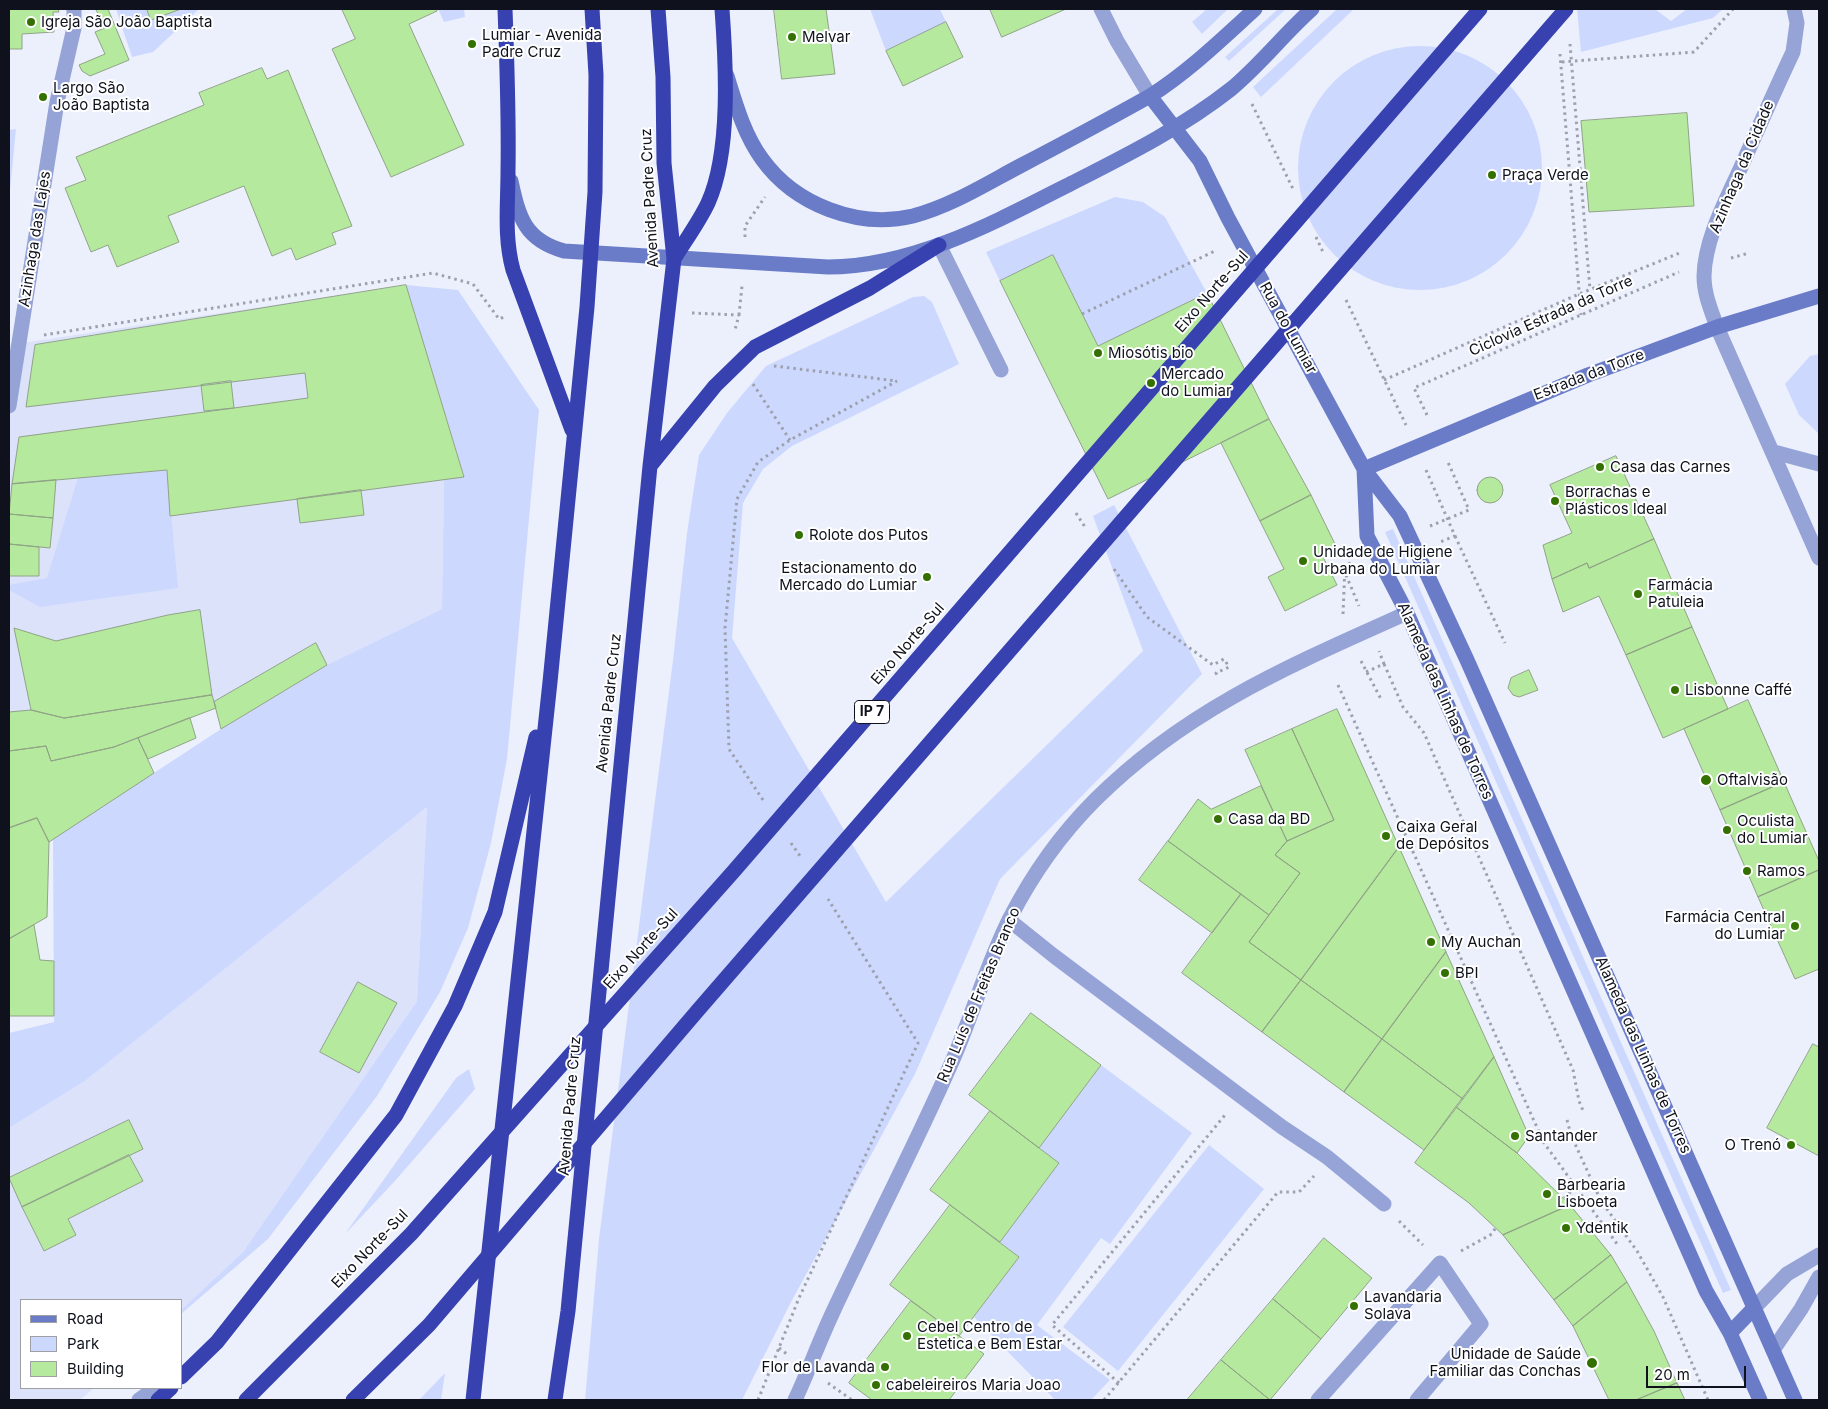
<!DOCTYPE html>
<html>
<head>
<meta charset="utf-8">
<style>
  body { margin:0 }
  #map { position:relative; width:1828px; height:1409px; overflow:hidden; background:#ecf0fd; font-family:Inter,sans-serif }
  canvas { display:block }
  .frame { position:absolute; inset:0; border:10px solid #0f121c; pointer-events:none }
  .legend { position:absolute; left:20px; top:1299px; width:162px; height:90px; box-sizing:border-box; background:#fff; border:1px solid #9fa0a4; margin:0; padding:6px 9px; list-style:none; font-size:15px; color:#0f121c }
  .legend li { display:flex; align-items:center; gap:10px; height:25px }
  .legend b { width:25px; border:1px solid #9fa0a4 }
  .scale { position:absolute; left:1646px; top:1366px; width:100px; height:22px; box-sizing:border-box; border:2px solid #0f121c; border-top:0; padding-left:6px; font-size:15px; line-height:18px; white-space:nowrap; color:#0f121c; -webkit-text-stroke:4px #fff; paint-order:stroke }
</style>
</head>
<body>
<div id="map">
<canvas width="1828" height="1409"></canvas>
<div class="frame"></div>
<ul class="legend">
<li><b style="height:6px;background:#6a7cc8"></b>Road</li>
<li><b style="height:14px;background:#cdd8ff"></b>Park</li>
<li><b style="height:14px;background:#b5e99d"></b>Building</li>
</ul>
<div class="scale">20 m</div>
</div>
<script>
const ctx = document.querySelector('canvas').getContext('2d');
ctx.lineJoin = 'round';
function paint(path, color) { ctx.fillStyle = color; ctx.fill(path, 'evenodd'); }
function strokePath(path, color, width, dash) { ctx.strokeStyle = color; ctx.lineWidth = width; ctx.lineCap = dash ? 'butt' : 'round'; ctx.setLineDash(dash || []); ctx.stroke(path); }
function label(font, color, halo, rows, align = 'center') {
  ctx.font = font + ' Inter,sans-serif'; ctx.lineWidth = 4; ctx.setLineDash([]); ctx.textBaseline = 'middle'; ctx.strokeStyle = halo; ctx.fillStyle = color; for (const [text, x, y, turn = 0] of rows) {
    ctx.save(); ctx.translate(x, y); ctx.rotate((+turn || 0) * Math.PI / 180); ctx.textAlign = isNaN(turn) ? turn : align; if (halo) ctx.strokeText(text, 0, 0); ctx.fillText(text, 0, 0); ctx.restore();
  }
}
paint(new Path2D(`
  M406 285 464 477 444 480 442 609 327 665 114 747 46 746 9 751V345Z
  M427 807 417 1001 243 1252 181 1310V1300H21V1388H94L80 1400H9V1128L85 1081Z`), '#dbe2fa');
paint(new Path2D(`
  M116 9H199L153 52 132 57Z
  M438 9H464L465 17 444 22Z
  M870 9H940L946 22 886 51Z
  M1207 9H1228L1202 34 1192 22Z
  M1278 9H1286L1229 61 1225 57Z
  M1337 9H1354L1261 97 1253 87Z
  M1577 9H1655L1671 21 1687 9H1723L1713 18 1581 52Z
  M1298 168a122 122 0 1 1 244 0a122 122 0 1 1-244 0Z
  M16 129 9 201V130Z
  M1115 197 1143 202 1165 217 1207 293 1098 346 1053 255 1000 281 986 252Z
  M406 285 458 290 539 410 507 759 491 843 468 928 440 992 377 1096 268 1239 181 1314V1310L243 1252 417 1001 427 807 85 1081 9 1128V1033L54 1022 53 839 221 729 327 665 442 609 444 480 464 476Z
  M924 296 932 302 959 364 792 446 763 469 743 503 732 638 886 902 1143 651 1093 516 1114 505 1202 674 1000 879 915 1074 790 1304 742 1400H585L599 1239 673 660 687 533 699 455 727 413 766 366 913 297Z
  M1819 354V434L1799 415 1785 384 1810 356Z
  M167 470 178 588 40 607 9 590V585L47 578 78 478Z
  M1393 529 1731 1290 1723 1293 1385 532Z
  M1101 1065 1192 1133 1110 1244 1101 1238 1037 1325 1110 1380 1091 1400H1055L974 1317 1019 1257 1000 1242 1059 1163 1039 1148Z
  M469 1069 475 1089 394 1182 345 1234 456 1078Z
  M1209 1145 1264 1189 1118 1371 1063 1327Z
  M445 1373 441 1400H419Z`), '#cdd8ff');
const building = new Path2D(`
  M9 9H58L59 12H53L54 32 22 34V49H9Z
  M96 9H108L129 60 90 76 82 71 79 65 105 54 95 32 105 28Z
  M147 9H181L151 20Z
  M342 9H436L437 11 409 24 464 145 391 177 332 49 355 39Z
  M774 9H826L835 74 782 79Z
  M990 9H1066L1002 37Z
  M946 22 963 57 903 86 886 51Z
  M262 68 267 79 288 70 352 226 332 233 336 244 296 260 291 248 272 256 244 186 168 216 179 242 117 267 108 245 91 252 65 188 86 180 76 157 204 105 199 93Z
  M1687 113 1694 206 1589 212 1581 121Z
  M1053 255 1098 346 1207 293 1269 419 1108 499 1000 281Z
  M406 285 464 477 170 516 167 470 12 484 19 437 308 398 305 373 26 407 35 345Z
  M231 381 234 408 204 411 201 385Z
  M1269 419 1311 495 1260 521 1221 443Z
  M1616 456 1654 539 1589 568 1587 563 1552 579 1543 545 1572 533 1550 485Z
  M1477 490a13 13 0 1 1 26 0a13 13 0 1 1-26 0Z
  M56 480 53 518 9 514 12 484Z
  M361 490 364 515 300 523 297 499Z
  M1311 495 1336 546 1321 553 1337 585 1285 611 1268 577 1284 569 1260 521Z
  M9 514 53 518 50 548 9 544Z
  M1654 539 1692 627 1626 655 1599 596 1563 612 1552 579 1587 563 1589 568Z
  M9 544 39 547V576H9Z
  M200 610 212 695 64 718 31 710 14 628 56 641 168 615Z
  M1692 627 1728 709 1663 738 1626 655Z
  M316 643 327 665 221 729 214 702Z
  M1529 670 1538 690 1519 697 1513 695 1508 688 1511 678Z
  M212 695 216 708 114 747 51 761 46 746 9 751V712L31 710 64 718Z
  M1748 700 1784 782 1720 810 1684 729Z
  M1337 709 1399 847 1301 980 1249 942 1300 873 1275 855 1287 841 1334 820 1292 729Z
  M190 718 196 738 148 759 138 738Z
  M1292 729 1334 820 1287 841 1245 750Z
  M138 738 154 773 49 842 37 818 9 828V751L46 746 51 761 114 747Z
  M1784 782 1819 861V870L1758 897 1720 810Z
  M1261 786 1287 841 1275 855 1300 873 1269 915 1168 841 1198 799 1211 809Z
  M37 818 49 842 47 917 9 939V828Z
  M1168 841 1241 894 1212 933 1139 880Z
  M1399 847 1446 952 1382 1039 1301 980Z
  M1819 870V969L1795 979 1758 897Z
  M1241 894 1269 915 1249 942 1301 980 1262 1032 1182 973Z
  M34 925 40 960 54 961V1016H9V939Z
  M1446 952 1494 1057 1463 1099 1382 1039Z
  M1301 980 1382 1039 1344 1092 1262 1032Z
  M358 982 397 1003 359 1073 320 1052Z
  M1031 1013 1101 1065 1039 1148 969 1095Z
  M1382 1039 1463 1099 1424 1150 1344 1092Z
  M1813 1044 1819 1047V1156L1767 1128Z
  M1494 1057 1529 1136 1517 1153 1456 1107Z
  M1456 1107 1517 1153 1570 1205 1503 1235 1469 1203 1415 1163Z
  M990 1111 1059 1163 1000 1242 930 1190Z
  M129 1120 143 1149 22 1207 9 1178Z
  M129 1155 143 1181 68 1219 76 1235 44 1251 22 1207Z
  M950 1205 1019 1257 959 1336 890 1285Z
  M1570 1205 1611 1255 1554 1300 1503 1235Z
  M1324 1238 1372 1278 1321 1339 1273 1299Z
  M1611 1255 1627 1282 1573 1326 1554 1300Z
  M1627 1282 1654 1331 1677 1383 1636 1400H1609L1573 1326Z
  M1273 1299 1321 1339 1270 1400 1221 1360Z
  M911 1301 984 1354 949 1400H872L849 1383Z
  M1221 1360 1270 1400H1187Z
  M1677 1383 1685 1400H1636Z`);
paint(building, '#b5e99d');
strokePath(building, '#90a387', 1);
strokePath(new Path2D(`
  M1570 44 1590 290
  M1560 54 1581 315
  M1562 62 1694 52 1733 9
  M1252 104 1293 189
  M745 237V226L765 197
  M1316 237 1323 252
  M1731 258 1749 253
  M1346 300 1406 425
  M692 313 739 315 735 330
  M1082 314 1217 250
  M739 315 742 286
  M44 335 433 273 473 284 499 319 504 317
  M774 366 897 381
  M1384 380 1579 294 1682 252
  M753 384 790 440
  M1427 415 1414 388 1679 272
  M1426 470 1455 536 1440 542
  M1076 513 1085 527
  M1430 526 1469 510 1447 460
  M1455 536 1505 643
  M1114 569 1147 617 1213 665 1224 659 1229 667 1216 673 1218 677
  M1346 575 1359 606
  M1343 614 1345 566 1352 562
  M1361 661 1382 701
  M1384 664 1403 707 1424 733 1573 1070 1579 1101 1584 1113
  M1366 672 1384 664 1379 651
  M1338 685 1544 1143 1617 1244
  M763 800 729 749 725 628 737 499 758 462 790 440 897 381
  M791 843 800 856
  M1567 1120 1571 1135 1601 1201 1637 1251 1663 1297 1708 1400
  M1564 1198 1576 1187
  M1399 1221 1423 1245
  M1461 1251 1492 1234 1496 1227
  M779 1348 788 1355
  M828 1383 852 1400
  M1119 1383 1052 1325 1225 1115
  M758 1400 799 1298 918 1043 828 899
  M1104 1400 1278 1192H1299L1314 1176`), '#9da1ad', 3, [2.5, 4]);
strokePath(new Path2D(`
  M939 245 1001 370
  M1009 920 1054 956 1282 1127 1327 1157 1384 1204`), '#95a3d7', 15);
strokePath(new Path2D(`
  M1101 9 1117 41 1150 96
  M1794 9 1797 23 1793 52C1775 90 1758 129 1741 167 1726 201 1705 238 1704 276 1704 294 1711 310 1717 327L1819 558
  M9 406 57 102 74 28V9
  M1774 452 1819 464
  M1754 1308 1787 1274 1819 1255
  M1773 1350 1801 1309 1819 1277
  M139 1400 156 1388
  M795 1400C808 1372 819 1342 832 1314 871 1230 914 1148 951 1064 972 1017 987 963 1010 918 1032 875 1061 834 1095 800 1186 709 1291 665 1407 613
  M1318 1400 1440 1263 1481 1324 1417 1400`), '#95a3d7', 15);
strokePath(new Path2D(`
  M727 76C736 105 744 134 762 159 795 205 858 229 913 216 951 206 986 184 1020 166 1064 143 1107 120 1150 96 1189 71 1221 40 1255 9
  M1150 96 1200 161 1228 218 1364 469 1400 516 1467 660 1795 1400
  M511 181C519 218 525 240 564 251L828 267C914 267 997 221 1072 183 1127 155 1183 127 1231 89 1260 65 1284 34 1312 9
  M1364 469 1367 536 1407 613 1706 1291 1730 1333 1760 1400
  M1364 469 1588 375 1717 327 1819 296
  M1730 1333 1754 1308`), '#6a7cc8', 15);
strokePath(new Path2D(`
  M505 9C507 63 509 117 508 171 508 205 504 237 513 270L572 430
  M674 259C685 241 699 222 708 203 731 152 726 64 722 9
  M650 466 715 386 755 347 870 288 939 245
  M181 1377 217 1342 396 1115 455 1006 495 912 536 737
  M158 1400 171 1388
  M473 1400 550 682 587 307 595 192 596 75 592 9
  M555 1400 568 1311 650 466 674 259 664 163 663 77 658 9`), '#3742b0', 15);
strokePath(new Path2D(`
  M246 1400 411 1234 733 872 1480 9
  M353 1400 429 1325 699 1009 1566 9`), '#3742b0', 15);
for (const [x, y, r, color] of [
  [31,22,5,"#347000"],
  [792,37,5,"#347000"],
  [472,44,5,"#347000"],
  [43,97,5,"#347000"],
  [1492,175,5,"#347000"],
  [1098,353,5,"#347000"],
  [1151,383,5,"#347000"],
  [1600,467,5,"#347000"],
  [1555,501,5,"#347000"],
  [799,535,5,"#347000"],
  [1303,561,5,"#347000"],
  [927,577,5,"#347000"],
  [1638,594,5,"#347000"],
  [1675,690,5,"#347000"],
  [1706,780,6,"#347000"],
  [1218,819,5,"#347000"],
  [1727,830,5,"#347000"],
  [1386,836,5,"#347000"],
  [1747,871,5,"#347000"],
  [1795,926,5,"#347000"],
  [1431,942,5,"#347000"],
  [1445,973,5,"#347000"],
  [1515,1136,5,"#347000"],
  [1791,1145,5,"#347000"],
  [1547,1194,5,"#347000"],
  [1566,1228,5,"#347000"],
  [1354,1306,5,"#347000"],
  [907,1336,5,"#347000"],
  [1592,1363,6,"#347000"],
  [885,1367,5,"#347000"],
  [876,1385,5,"#347000"]
]) { const dot = new Path2D(); dot.arc(x, y, r, 0, 2 * Math.PI); ctx.fillStyle = color; ctx.fill(dot); strokePath(dot, '#fff', 2); }
for (const [x, y, w] of [
  [872,712,35]
]) { const box = new Path2D(); box.roundRect(x - w / 2, y - 11.5, w, 23, 4); ctx.fillStyle = '#fff'; ctx.fill(box); strokePath(box, '#0f121c', 1); }
label('bold 14px', '#0f121c', null, [
  ["IP 7",872,712]
]);
label('15px', '#0f121c', '#fff', [
  ["Igreja São João Baptista",41,22],
  ["Lumiar - Avenida",482,35],
  ["Padre Cruz",482,52],
  ["Melvar",802,37],
  ["Largo São",53,88],
  ["João Baptista",53,105],
  ["Praça Verde",1502,175],
  ["Miosótis bio",1108,353],
  ["Mercado",1161,374],
  ["do Lumiar",1161,391],
  ["Casa das Carnes",1610,467],
  ["Borrachas e",1565,492],
  ["Plásticos Ideal",1565,509],
  ["Rolote dos Putos",809,535],
  ["Unidade de Higiene",1313,552],
  ["Urbana do Lumiar",1313,569],
  ["Estacionamento do",917,568,"right"],
  ["Mercado do Lumiar",917,585,"right"],
  ["Farmácia",1648,585],
  ["Patuleia",1648,602],
  ["Lisbonne Caffé",1685,690],
  ["Oftalvisão",1717,780],
  ["Casa da BD",1228,819],
  ["Oculista",1737,821],
  ["do Lumiar",1737,838],
  ["Caixa Geral",1396,827],
  ["de Depósitos",1396,844],
  ["Ramos",1757,871],
  ["Farmácia Central",1785,917,"right"],
  ["do Lumiar",1785,934,"right"],
  ["My Auchan",1441,942],
  ["BPI",1455,973],
  ["Santander",1525,1136],
  ["O Trenó",1781,1145,"right"],
  ["Barbearia",1557,1185],
  ["Lisboeta",1557,1202],
  ["Ydentik",1576,1228],
  ["Lavandaria",1364,1297],
  ["Solava",1364,1314],
  ["Cebel Centro de",917,1327],
  ["Estetica e Bem Estar",917,1344],
  ["Unidade de Saúde",1581,1354,"right"],
  ["Familiar das Conchas",1581,1371,"right"],
  ["Flor de Lavanda",875,1367,"right"],
  ["cabeleireiros Maria Joao",886,1385]
], 'left');
label('15px', '#0f121c', '#fff', [
  ["Azinhaga da Cidade",1742,167,-67],
  ["Avenida Padre Cruz",650,198,-93],
  ["Azinhaga das Lajes",35,239,-81],
  ["Eixo Norte-Sul",1212,292,-49],
  ["Ciclovia Estrada da Torre",1551,316,-24],
  ["Rua do Lumiar",1288,328,61],
  ["Estrada da Torre",1589,375,-21],
  ["Eixo Norte-Sul",908,644,-49],
  ["Alameda das Linhas de Torres",1445,701,66],
  ["Avenida Padre Cruz",609,703,-84],
  ["Eixo Norte-Sul",641,949,-48],
  ["Rua Luís de Freitas Branco",979,995,-67],
  ["Alameda das Linhas de Torres",1643,1055,66],
  ["Avenida Padre Cruz",570,1106,-85],
  ["Eixo Norte-Sul",370,1249,-46]
]);
</script>
</body>
</html>
